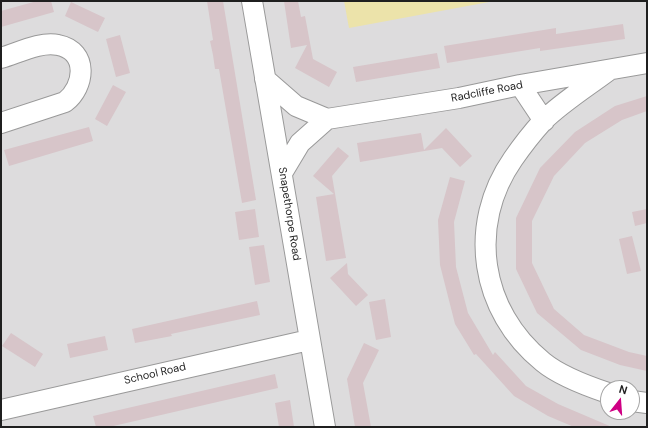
<!DOCTYPE html>
<html>
<head>
<meta charset="utf-8">
<style>
  body { margin:0 }
  #map { position:relative; width:648px; height:428px; overflow:hidden; background:#f0e6e5; font-family:"DM Sans",sans-serif }
  canvas { display:block }
  .frame { position:absolute; inset:0; border:2px solid #1f1f1f; pointer-events:none }
  .north { position:absolute; left:600px; top:380px; width:40px; height:40px; box-sizing:border-box; background:#fff; border:1px solid #a5a5a5; border-radius:50%; rotate:17deg; font-size:11px; font-weight:700; line-height:16px; text-align:center; color:#1f1f1f }
  .north::after { content:''; display:block; margin:auto; width:14px; height:18px; background:#cf0084; clip-path:polygon(50% 0,100% 100%,50% 72%,0 100%) }
</style>
</head>
<body>
<div id="map">
<canvas width="648" height="428"></canvas>
<div class="frame"></div>
<div class="north">N</div>
</div>
<script>
const ctx = document.querySelector('canvas').getContext('2d');
ctx.lineJoin = 'round';
function paint(path, color) { ctx.fillStyle = color; ctx.fill(path, 'evenodd'); }
function strokePath(path, color, width, dash) { ctx.strokeStyle = color; ctx.lineWidth = width; ctx.lineCap = dash ? 'butt' : 'round'; ctx.setLineDash(dash || []); ctx.stroke(path); }
function label(font, color, halo, rows, align = 'center') {
  ctx.font = font + ' "DM Sans",sans-serif'; ctx.lineWidth = 3; ctx.setLineDash([]); ctx.textBaseline = 'middle'; ctx.strokeStyle = halo; ctx.fillStyle = color; for (const [text, x, y, turn = 0] of rows) {
    ctx.save(); ctx.translate(x, y); ctx.rotate((+turn || 0) * Math.PI / 180); ctx.textAlign = isNaN(turn) ? turn : align; if (halo) ctx.strokeText(text, 0, 0); ctx.fillText(text, 0, 0); ctx.restore();
  }
}
paint(new Path2D(`
  M1 1H647V427H1ZM608 388H632V412H608Z`), '#dddcdd');
paint(new Path2D(`
  M344 1H489V2L349 28Z`), '#ece3aa');
paint(new Path2D(`
  M37 1H51L54 12 1 27V11Z
  M207 1H223L256 200 242 203 219 69H215L213 55 210 41 213 40Z
  M284 1H298L301 17 305 16 313 59 337 72 329 87 295 68 307 45 291 48Z
  M71 2 105 18 98 32 65 16Z
  M623 24 625 39 540 51V48L447 63 444 46 556 28V34Z
  M120 35 130 73 116 77 106 39Z
  M437 53 440 68 356 82 353 67Z
  M113 85 126 92 107 126 95 119Z
  M647 96V111L622 120 585 143 554 176 532 221V263L554 309 584 335 629 352 647 356V371L620 365 581 350 537 313 516 269V218L540 168 575 132 615 106Z
  M89 127 93 141 9 166 4 150Z
  M446 128 472 156 460 167 442 148 360 162 357 143 421 133 424 150Z
  M338 147 349 156 332 176 346 258 326 261 316 197 334 194 313 176Z
  M450 177 465 181 454 222 456 267 468 313 493 355 495 352 526 386 558 404 612 427H574L548 416 514 396 476 354 474 355 455 324 440 265 438 220Z
  M255 209 259 237 239 240 235 212Z
  M647 209V223L635 226 632 212Z
  M632 236 641 271 627 274 619 239Z
  M264 245 270 282 255 285 249 247Z
  M347 263 348 274 368 295 356 306 330 278Z
  M385 299 391 337 376 340 369 302Z
  M257 301 260 315 171 334 172 336 135 343 132 329Z
  M11 333 43 354 35 367 2 346Z
  M105 336 108 350 70 358 67 344Z
  M364 343 379 350 363 383 371 427H355L347 379Z
  M275 374 278 388 109 427H96L93 416Z
  M290 400 294 427H279L275 403Z`), '#d7c5c9');
const minor = new Path2D(`
  M252 1 325 427
  M1 58C18 53 41 41 58 45 89 51 85 87 65 102L1 123
  M608 71C588 86 561 103 543 121 533 132 522 146 513 159 467 225 480 311 543 362 560 376 587 386 608 393
  M265 79 296 106 327 119 459 98 520 85 647 63
  M520 85 544 121
  M282 173 300 143 327 119
  M632 401 647 403
  M1 410 309 340`);
strokePath(minor, '#999', 22);
strokePath(minor, '#fff', 20);
label('11px', '#1f1f1f', '#fff', [
  ["Radcliffe Road",487,92,-11],
  ["Snapethorpe Road",289,214,81],
  ["School Road",155,374,-13]
]);
</script>
</body>
</html>
